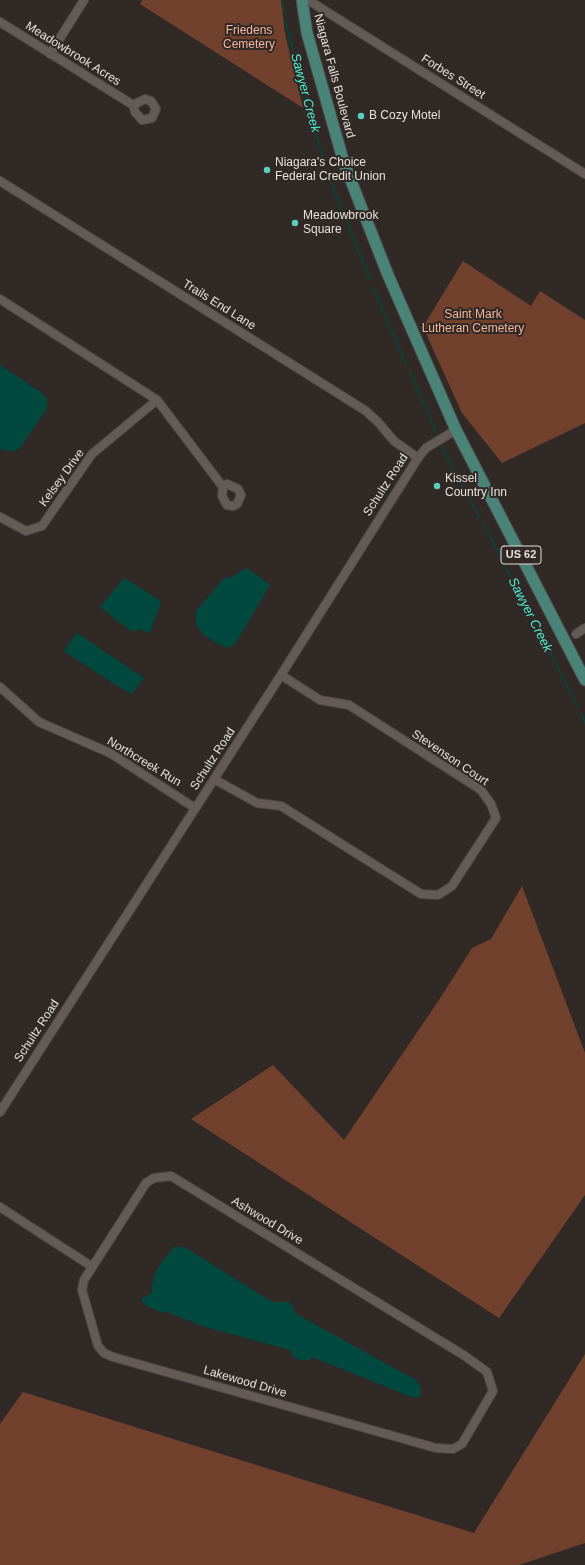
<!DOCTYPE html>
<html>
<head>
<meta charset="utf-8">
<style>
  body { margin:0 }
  canvas { display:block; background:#312926 }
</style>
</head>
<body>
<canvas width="585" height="1565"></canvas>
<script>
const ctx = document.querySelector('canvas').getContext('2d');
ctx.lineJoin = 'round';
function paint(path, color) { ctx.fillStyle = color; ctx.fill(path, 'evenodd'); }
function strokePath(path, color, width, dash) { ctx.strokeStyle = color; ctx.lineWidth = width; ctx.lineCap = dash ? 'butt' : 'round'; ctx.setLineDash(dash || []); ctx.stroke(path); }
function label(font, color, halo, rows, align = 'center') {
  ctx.font = font + ' Arial,sans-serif'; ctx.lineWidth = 4; ctx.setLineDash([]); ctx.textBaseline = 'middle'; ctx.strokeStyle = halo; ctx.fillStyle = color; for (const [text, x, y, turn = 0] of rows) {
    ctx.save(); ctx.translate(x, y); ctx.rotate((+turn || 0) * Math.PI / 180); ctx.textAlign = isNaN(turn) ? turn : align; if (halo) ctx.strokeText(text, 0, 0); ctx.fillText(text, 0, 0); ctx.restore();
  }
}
paint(new Path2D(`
  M142 0H281L285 34 303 108 140 4Z
  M463 261 531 306 540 291 585 320V423L502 463 462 413 423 327Z
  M522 886 585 1053V1195L499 1318 191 1119 273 1065 344 1140 439 1000 472 948 491 939Z
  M585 1354V1543L519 1565H0V1424L23 1392 474 1533Z`), '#72412d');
paint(new Path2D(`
  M0 365 41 392 47 399V408L20 448 12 452 0 449Z
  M247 568 270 585 235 644 227 648C209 639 193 633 196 611L225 577 228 579Z
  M124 578 161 601 150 633 139 629 136 631 129 630 100 607Z
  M77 633 144 678 132 694 122 689 65 652 64 650Z
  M175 1246 186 1248 272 1302H290L296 1314 416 1380 421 1388 420 1397H411L312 1357 310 1360H300L293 1357 290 1350 202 1326 164 1311 162 1313 145 1305 141 1299 152 1293C152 1271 162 1262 175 1246Z`), '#01483f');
strokePath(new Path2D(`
  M283 0 284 14
  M285 20 325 166
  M328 175 370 279
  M373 287 406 364
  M410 372 436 432
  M442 446 456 475
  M460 481 479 517
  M483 523 578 707
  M581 713 585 723`), '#01483f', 1.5);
const minor = new Path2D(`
  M308 0 585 174
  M0 22 133 105 135 112 142 120 152 118 156 109 151 101 145 99 133 105
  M50 54 84 0
  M0 181 366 411 378 422 394 441 418 458
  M0 299 157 400 223 487 222 496 227 505 233 506 237 504 241 495 238 489 227 484 223 487
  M0 517 26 531 42 526 92 454 157 400
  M576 634 585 628
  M0 687 39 722 110 753 195 808
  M214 779 257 803 281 806 421 894 438 895 452 886 496 818 491 804 481 790 349 705 320 700 281 675
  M0 1112 281 675 418 458 426 448 456 430
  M171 1176 465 1356 487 1372 493 1391 462 1444 453 1449 436 1448 113 1357 104 1353 98 1346 82 1290 84 1280 146 1183 154 1178Z
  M0 1207 91 1266`);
const major = new Path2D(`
  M302 0 307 33 344 163 388 275 456 430 585 680`);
strokePath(minor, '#4e4745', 10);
strokePath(major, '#4e4745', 13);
strokePath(minor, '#645b57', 8);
strokePath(major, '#4a8478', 11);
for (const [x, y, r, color] of [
  [361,116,4,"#5ccebb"],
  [267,170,4,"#5ccebb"],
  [295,223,4,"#5ccebb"],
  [437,486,4,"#5ccebb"]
]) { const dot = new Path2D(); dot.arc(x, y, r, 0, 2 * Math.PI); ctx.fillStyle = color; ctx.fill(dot); strokePath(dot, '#312926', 1.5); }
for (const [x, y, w] of [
  [521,555,40]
]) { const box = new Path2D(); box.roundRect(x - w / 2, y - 9, w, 18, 3); ctx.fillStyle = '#312926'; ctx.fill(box); strokePath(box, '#e5e0dd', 1); }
label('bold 11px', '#e5e0dd', null, [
  ["US 62",521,555]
]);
label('12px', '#f5b59b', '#312926', [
  ["Friedens",249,31],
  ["Cemetery",249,45],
  ["Saint Mark",473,315],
  ["Lutheran Cemetery",473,329]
]);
label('12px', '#e5e0dd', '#312926', [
  ["Meadowbrook Acres",73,54,32],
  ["Niagara Falls Boulevard",334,76,75],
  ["Forbes Street",453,77,32],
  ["Trails End Lane",219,305,32],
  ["Kelsey Drive",62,478,-54],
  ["Schultz Road",386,485,-57],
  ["Stevenson Court",450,758,34],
  ["Schultz Road",213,759,-57],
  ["Northcreek Run",144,762,31],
  ["Schultz Road",37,1031,-57],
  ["Ashwood Drive",267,1221,31],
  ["Lakewood Drive",245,1382,16]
]);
label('12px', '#e5e0dd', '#312926', [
  ["B Cozy Motel",369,116],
  ["Niagara's Choice",275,163],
  ["Federal Credit Union",275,177],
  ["Meadowbrook",303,216],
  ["Square",303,230],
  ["Kissel",445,479],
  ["Country Inn",445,493]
], 'left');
label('italic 13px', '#49efd6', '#312926', [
  ["Sawyer Creek",305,93,75],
  ["Sawyer Creek",530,615,63]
]);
</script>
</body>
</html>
